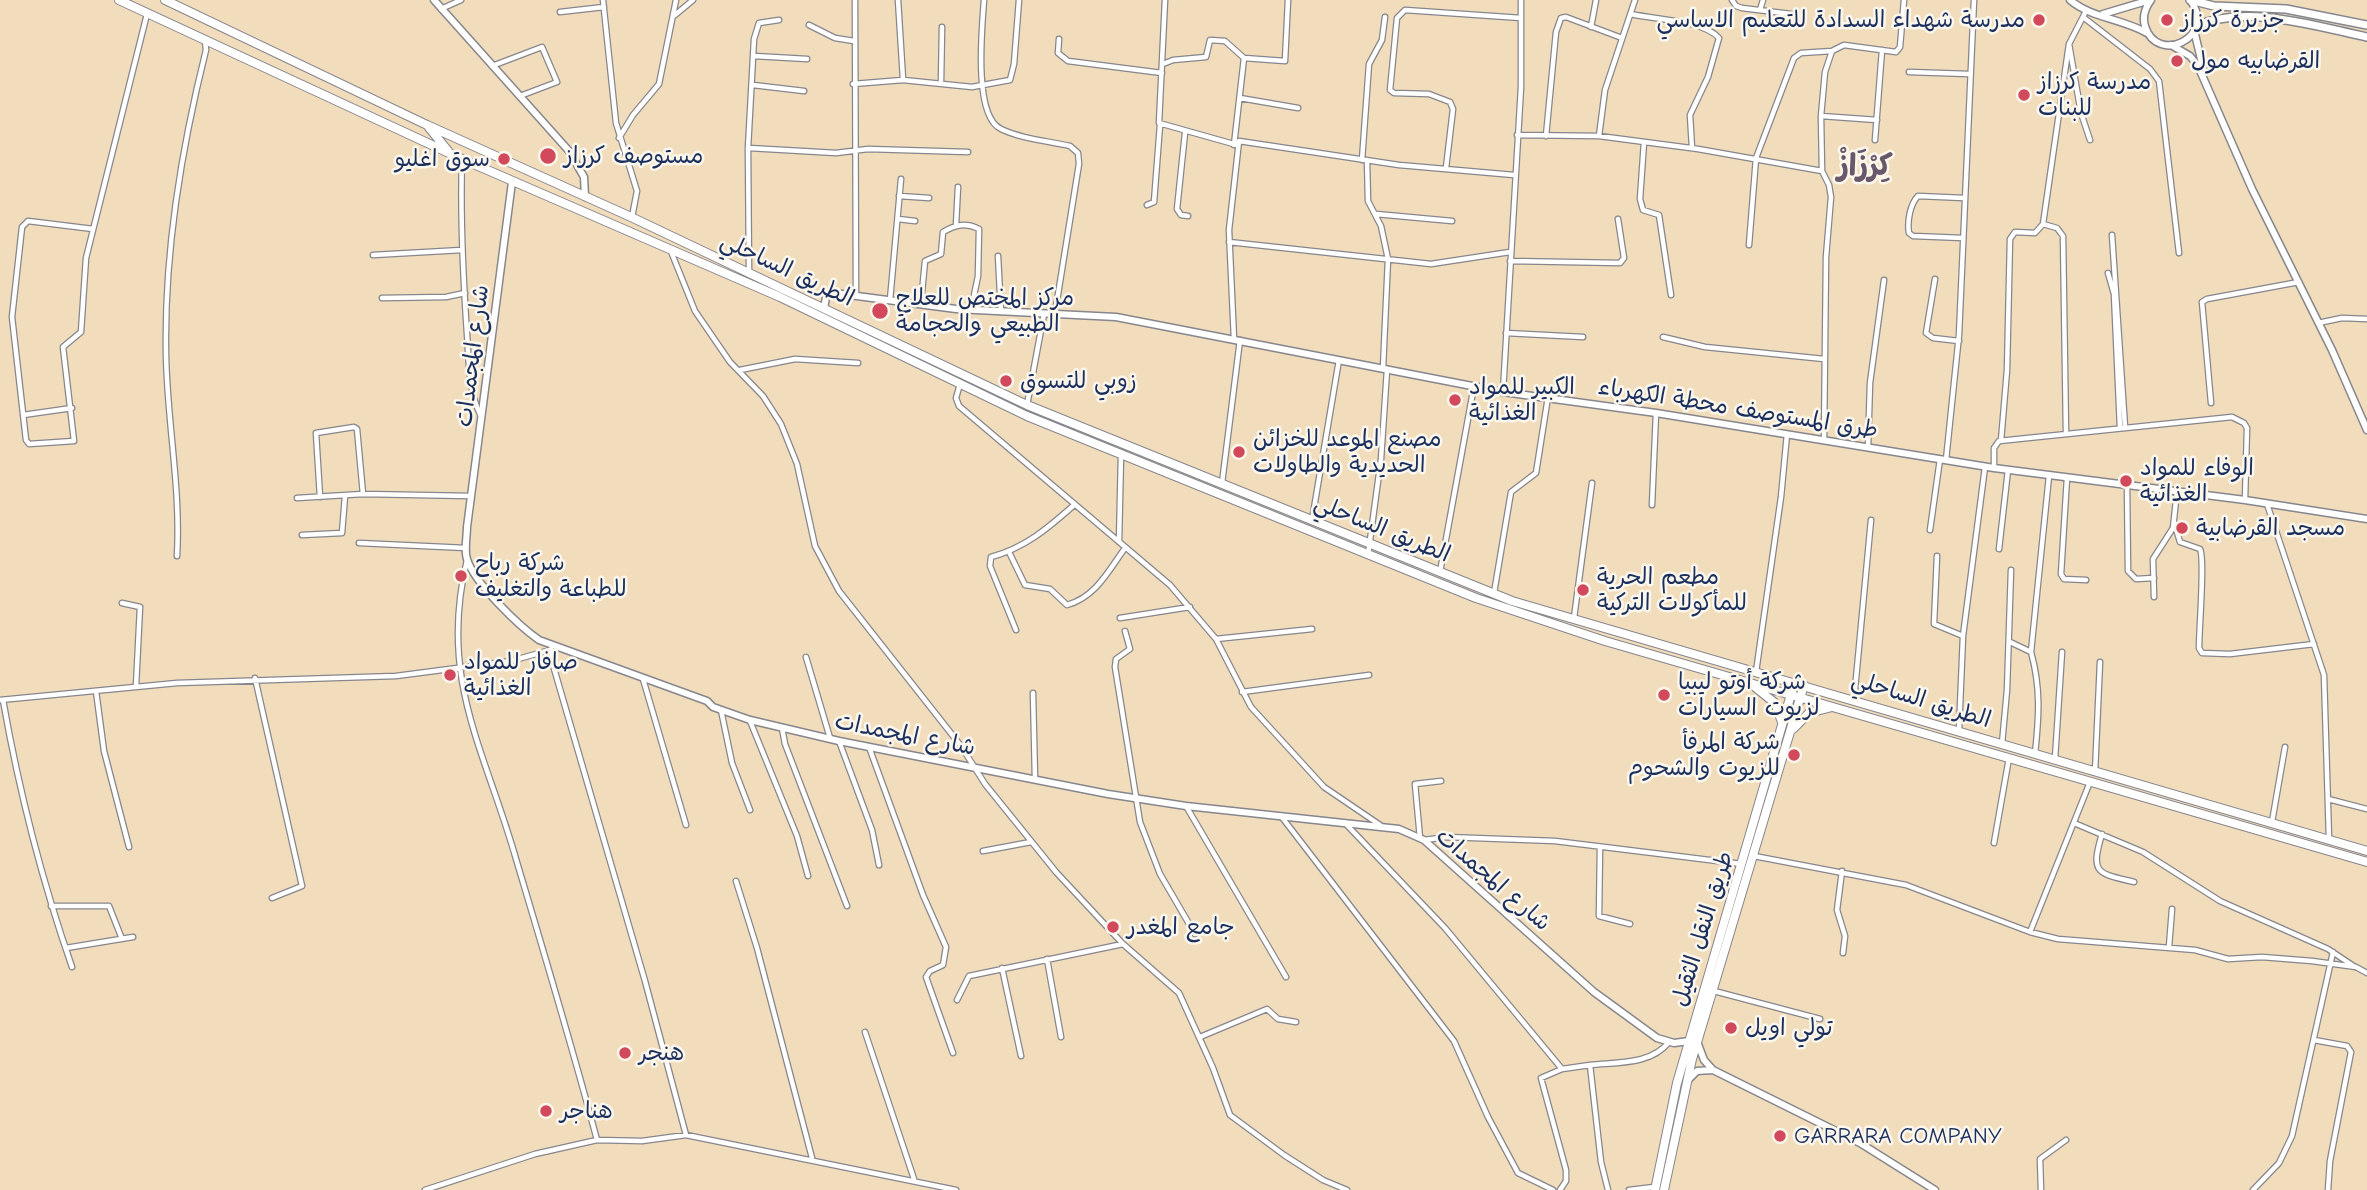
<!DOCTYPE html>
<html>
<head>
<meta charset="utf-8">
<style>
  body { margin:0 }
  canvas { display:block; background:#f1dcbc }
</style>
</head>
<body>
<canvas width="2367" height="1190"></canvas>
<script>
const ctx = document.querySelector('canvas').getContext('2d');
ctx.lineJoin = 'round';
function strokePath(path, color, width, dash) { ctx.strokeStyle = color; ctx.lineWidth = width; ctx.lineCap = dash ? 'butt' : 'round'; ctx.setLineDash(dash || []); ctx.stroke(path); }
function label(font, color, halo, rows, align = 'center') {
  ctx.font = font + ' "Comic Neue","Playpen Sans Arabic",sans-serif'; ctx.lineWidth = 5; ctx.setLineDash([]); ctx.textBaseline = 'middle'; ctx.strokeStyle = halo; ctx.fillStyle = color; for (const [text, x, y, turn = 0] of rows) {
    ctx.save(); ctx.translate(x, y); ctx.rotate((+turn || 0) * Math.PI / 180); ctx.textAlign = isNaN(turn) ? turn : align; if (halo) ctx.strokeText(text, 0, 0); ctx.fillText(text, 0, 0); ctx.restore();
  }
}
const street = new Path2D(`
  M603 0 616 123 637 191 632 217
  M855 0 856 296
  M898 0 903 79
  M984 0C982 28 973 116 1001 129 1022 139 1048 141 1070 146L1078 153 1079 164 1055 313
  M1165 0 1159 123 1237 145
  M1732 0 1736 6 1742 8 1791 14
  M441 9 461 0
  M1760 10 1763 0
  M2086 11 2069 44 2081 113 2090 140
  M560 12 604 7
  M1631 14C1657 20 1703 20 1719 38L1708 77 1690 115 1692 148
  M675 15 693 0
  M2083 17 2150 69 2159 81 2179 253
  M809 25 835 38 854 41
  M1591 27 1596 0
  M1059 39 1058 53 1068 61 1162 73
  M754 56 807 59
  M1163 64 1173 60 1206 57 1210 40 1225 41 1244 58
  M492 66 542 47 557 82 520 96
  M1909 72 1969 74
  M941 83 942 27
  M853 84 903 80 972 87 1010 80 1014 64 1019 0
  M753 85 804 91
  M1240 98 1298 108
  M1821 116 1877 120
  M1185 133 1177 209 1181 215 1188 216
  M1517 135 1599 136 1698 149 1822 171
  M1546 136 1556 32 1561 18 1566 17 1622 38
  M1599 136 1605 90 1635 0
  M619 138 633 115 659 84 676 0
  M1875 140 1882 50
  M1644 142 1640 199 1643 210 1659 215 1671 295
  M1234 145 1244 58 1285 61 1288 0
  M749 148 836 153 868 149 968 152
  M462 159C460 218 463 276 467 334 469 360 468 390 480 414
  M1362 160 1369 64 1382 40 1385 17
  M1367 160 1368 201 1381 226 1388 259 1383 368
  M1446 168 1453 109 1450 102 1429 94 1394 93 1390 90 1397 18 1405 10 1521 18
  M899 196 929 198
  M1147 205 1154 202 1160 125
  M1376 214 1452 221
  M898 219 915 221
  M2043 224 2057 228 2063 236 2066 433
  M956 225 958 187
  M93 229 28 221 22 227 12 317 26 440 29 444 74 441 63 347 81 332 86 258 147 14
  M2112 235 2125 427
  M1963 238 1913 236 1909 233C1907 222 1910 204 1918 196L1964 198
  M1229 242 1431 264 1510 252
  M1749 245 1756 158 1794 58 1801 53 1832 51 1844 45 1896 52 1900 47 1904 0
  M670 249 695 311 730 362 763 396 781 424 797 464 815 546 839 591 961 746 985 784 1056 872 1123 944 1179 993 1213 1068 1230 1115 1284 1155 1323 1180 1347 1190
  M373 255 462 250
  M998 256 1001 312
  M1510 261 1620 263 1624 258 1618 219
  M749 272 748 148 754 39 759 23 779 20
  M2108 273 2114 294 2120 428
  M1935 279 1926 333 1933 338 1959 341
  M382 298 446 297 465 293
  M890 300 901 179
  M921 303 925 261 941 254 943 232C955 225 966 222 979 229L978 276 971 310
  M2318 323 2342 318 2367 319
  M1506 333 1583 337
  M1663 337 1705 347 1824 359
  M1234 339 1229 230 1239 141 1399 165 1514 175
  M740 370 795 359 858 363
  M960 384 956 398 959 406 1170 585 1216 639 1251 707 1324 787 1380 825
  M1503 392 1521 87V0
  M2211 403 2202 302 2207 299 2299 282
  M1027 405 1044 314
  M23 415 72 408
  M1824 441 1826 257 1831 197 1829 185 1822 171 1821 116 1825 72 1832 51
  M2001 441 2007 370 2010 239 2015 232 2035 233 2043 224 2069 44
  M1868 447 1870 383 1884 280
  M1946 460 1959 335 1974 0
  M1994 468V448L1999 441 2232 417 2244 423 2247 428 2245 500
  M2067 478 2061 574 2064 579 2086 580
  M1222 483 1240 340
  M2127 485 2128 571 2136 579 2154 578
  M320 497 316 433 354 427 357 429 363 494
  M297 498 363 494 471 496
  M2267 504 2324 675 2329 839
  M1652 505 1656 413
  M1312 520 1339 360
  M2174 522 2180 542 2200 549C2205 558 2199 631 2199 648L2202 653 2230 654 2314 644
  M1930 530 1940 459
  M302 535 342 533 345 496
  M1119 542 1121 455
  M359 543 466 548
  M1999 549 2008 470
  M1009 552 1025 585 1050 589 1067 605C1096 597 1109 570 1125 548
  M1368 555 1381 459 1387 370
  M177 556C181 488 167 422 166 354 164 251 181 150 206 50L205 41
  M1937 556 1934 624 1963 636
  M467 560C438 679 485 750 516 859 544 953 572 1046 597 1140
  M1440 572 1474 386
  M1494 593 1511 492 1536 473 1548 397
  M2154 597 2153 559 2173 528 2177 491
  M122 603 140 607 136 686
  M1120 618 1190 607
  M1574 618 1592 483
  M1016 630 990 566 991 557C1025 548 1048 528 1073 506
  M1125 631 1130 649 1116 659 1115 667 1140 822 1160 874 1195 934
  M1216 639 1312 629
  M2010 642 2031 652
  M551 649 553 665 645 981 686 1135
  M806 657 830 738
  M1756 672 1781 497 1787 434
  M255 678 302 886 272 898
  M643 679 686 825
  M96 691 104 751 129 847
  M1242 692 1369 675
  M1033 693 1035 779
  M0 700 177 683 396 676 511 661 550 650
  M3 700C19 791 42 881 72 967
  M1854 700 1871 520
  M721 710 732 763 750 810
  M750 721 797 836 808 876
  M782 728 785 744 847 906
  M1959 730 1963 636 1985 467
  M839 741 872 830 879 865
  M2002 744 2007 690 2011 570
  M869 747 923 895 946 947 943 965 930 971 926 977 953 1053
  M2035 754C2039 717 2041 688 2031 652L2049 476
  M2055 759 2062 652
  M2095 772 2100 662
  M2328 799 2367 809
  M1186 806 1286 977
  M1281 816 1454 1041 1488 1117 1518 1173 1553 1190
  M2272 822 2285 747
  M1345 823 1445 928 1562 1069
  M2074 823 2143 852 2220 901 2328 949 2355 967
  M2102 834C2090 874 2097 873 2134 882
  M1420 838 1415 784 1441 781
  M1424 840 1447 837 1555 841 1742 864
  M1994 843 2009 758
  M1600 847 1599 916 1630 924
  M983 851 1031 842
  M1754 856 1906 885 2030 932 2058 939 2195 950 2228 959 2262 957 2312 961 2356 967 2367 973
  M1842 871 1837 910 1845 936 1843 953
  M736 881 757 948 812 1158
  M51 906H109L122 939
  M2030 932 2090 782
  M2169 947 2172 909
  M66 948 133 937
  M1047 959 1061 1037
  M1002 968 1021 1056
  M1714 991 1820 1019
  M957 1000 969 976 1123 944
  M865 1032 914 1179
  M1200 1037 1267 1009 1278 1019 1296 1022
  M2314 1040 2347 1046 2351 1052 2330 1161 2328 1190
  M425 1190 535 1154 597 1140 642 1141 686 1135 956 1190
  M1560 1190 1566 1181V1170L1541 1078 1562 1069 1590 1065
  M1608 1190 1601 1162 1590 1065C1617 1062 1651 1065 1669 1042
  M1629 1190 1654 1187
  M2041 1190 2040 1159 2066 1140
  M2253 1190 2279 1163 2292 1136 2333 952`);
const secondary = new Path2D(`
  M434 0 569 151 584 177 585 197
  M2070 0C2091 18 2123 19 2147 33
  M2151 0C2145 8 2142 16 2145 26 2157 66 2218 37 2190 0
  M2103 14 2150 0
  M2194 30 2204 72
  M2171 45 2190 56 2198 66 2252 189 2332 350 2367 430
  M512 182 467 527C467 536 464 550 467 559 474 583 519 626 539 640L707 701 713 707 750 720 839 741 1108 794 1186 806 1399 829 1424 840 1594 992 1657 1038 1674 1043 1689 1041
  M824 309 826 297 834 293 956 309 1116 317 1503 392 1656 413 1994 468 2245 500 2367 519
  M1698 1044 1704 1060 1713 1070 1860 1143 1935 1190
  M1688 1080 1697 1071 1712 1070`);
const primary = new Path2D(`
  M2190 0 2214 6 2286 9 2367 25
  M2196 26C2248 4 2314 26 2367 37`);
const highway = new Path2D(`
  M119 0 462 159 780 297 1027 416 1476 598 1605 641 2367 862
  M165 0 427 125
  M448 151 427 125 631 217 1027 405 1512 601 2367 851
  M1755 687 1775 703 1782 722
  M1793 729 1809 713 1832 707
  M1655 1190 1677 1083 1792 691
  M1664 1190 1692 1059 1804 685`);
strokePath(street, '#86868d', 7);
strokePath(secondary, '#86868d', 9);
strokePath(primary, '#86868d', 10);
strokePath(highway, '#86868d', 10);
strokePath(street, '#fff', 4.5);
strokePath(secondary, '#fff', 6);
strokePath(primary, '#fff', 7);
strokePath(highway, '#fff', 8);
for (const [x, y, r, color] of [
  [2039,20,7,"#d1495b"],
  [2167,20,7,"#d1495b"],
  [2177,61,7,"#d1495b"],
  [2024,95,7,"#d1495b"],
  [548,156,9,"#d1495b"],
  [504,159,7,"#d1495b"],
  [880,311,9,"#d1495b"],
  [1006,381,7,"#d1495b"],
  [1455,400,7,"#d1495b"],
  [1239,452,7,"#d1495b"],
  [2126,481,7,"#d1495b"],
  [2182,528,7,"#d1495b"],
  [461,576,7,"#d1495b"],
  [1583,590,7,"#d1495b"],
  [450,675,7,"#d1495b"],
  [1664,695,7,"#d1495b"],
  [1794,755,7,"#d1495b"],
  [1113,927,7,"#d1495b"],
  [1731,1028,7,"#d1495b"],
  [625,1053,7,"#d1495b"],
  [546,1111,7,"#d1495b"],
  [1780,1136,7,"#d1495b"]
]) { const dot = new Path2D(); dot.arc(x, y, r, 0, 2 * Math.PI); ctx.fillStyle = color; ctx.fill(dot); strokePath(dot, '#fbf7ec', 2.5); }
label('23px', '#1b2f5e', '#fbf7ec', [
  ["مدرسة شهداء السدادة للتعليم الاساسي",2025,20,"right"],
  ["جزيرة كرزاز",2181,20],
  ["القرضابيه مول",2191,61],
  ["مدرسة كرزاز",2038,82],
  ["للبنات",2038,108],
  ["مستوصف كرزاز",564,156],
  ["سوق اغليو",490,159,"right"],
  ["مركز المختص للعلاج",896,298],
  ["الطبيعي والحجامة",896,324],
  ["زوبي للتسوق",1020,381],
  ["الكبير للمواد",1469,387],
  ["الغذائية",1469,413],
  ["مصنع الموعد للخزائن",1253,439],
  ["الحديدية والطاولات",1253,465],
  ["الوفاء للمواد",2140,468],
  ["الغذائية",2140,494],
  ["مسجد القرضابية",2196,528],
  ["شركة رباح",475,563],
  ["للطباعة والتغليف",475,589],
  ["مطعم الحرية",1597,577],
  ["للمأكولات التركية",1597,603],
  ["صافار للمواد",464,662],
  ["الغذائية",464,688],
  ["شركة أوتو ليبيا",1678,682],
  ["لزيوت السيارات",1678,708],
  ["شركة المرفأ",1780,742,"right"],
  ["للزيوت والشحوم",1780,768,"right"],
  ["جامع المغدر",1127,927],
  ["تولي اويل",1745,1028],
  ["هنجر",639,1053],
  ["هناجر",560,1111],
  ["GARRARA COMPANY",1794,1136]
], 'left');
label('23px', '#1b2f5e', '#fbf7ec', [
  ["الطريق الساحلي",787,270,25],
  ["شارع المجمدات",473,356,-83],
  ["طرق المستوصف محطة الكهرباء",1738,409,9],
  ["الطريق الساحلي",1382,529,22],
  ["الطريق الساحلي",1921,700,17],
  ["شارع المجمدات",905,735,11],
  ["شارع المجمدات",1493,880,41],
  ["طريق النقل الثقيل",1703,929,-73]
]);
label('bold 30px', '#675969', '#fbf7ec', [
  ["كِرْزَازْ",1865,167]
]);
</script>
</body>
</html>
